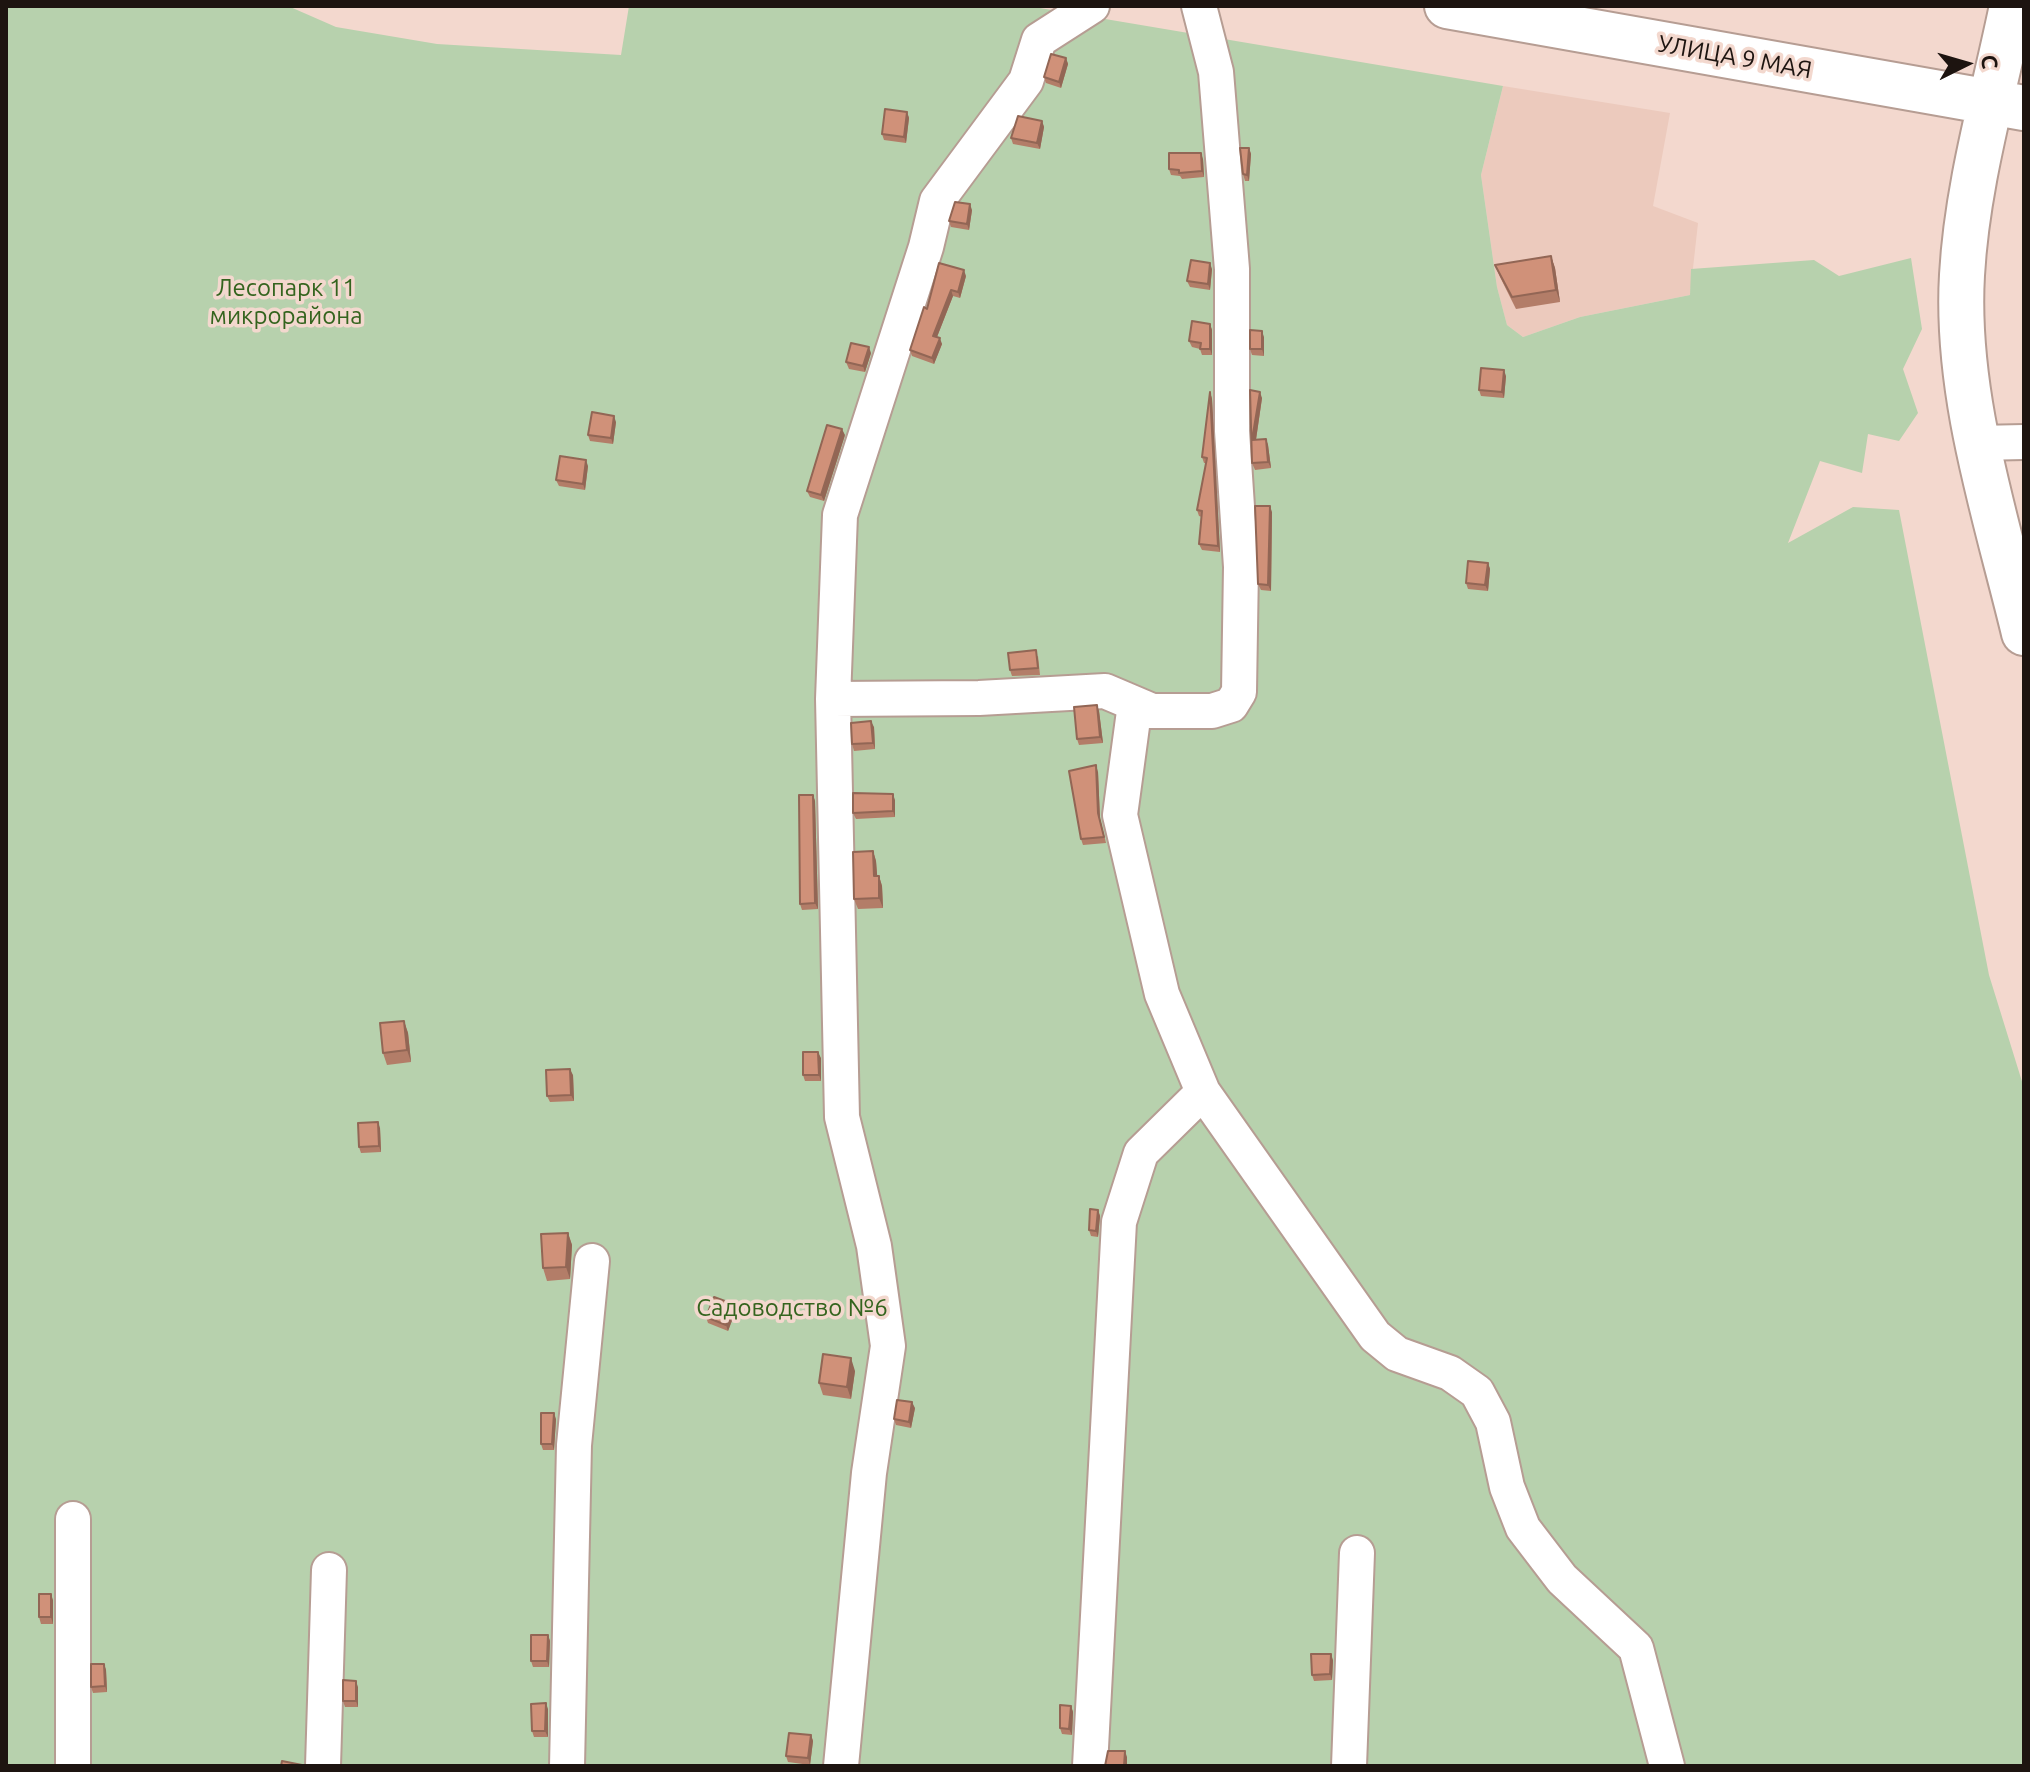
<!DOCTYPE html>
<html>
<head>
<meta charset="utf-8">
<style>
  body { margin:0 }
  #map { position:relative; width:2030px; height:1772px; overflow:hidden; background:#f3d8ce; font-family:Ubuntu,sans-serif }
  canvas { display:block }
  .frame { position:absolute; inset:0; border:8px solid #1d1410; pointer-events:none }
  .north { position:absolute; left:1926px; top:24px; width:80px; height:80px; -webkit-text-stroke:6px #f3d8ce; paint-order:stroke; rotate:85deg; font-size:22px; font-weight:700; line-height:32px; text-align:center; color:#1d1410 }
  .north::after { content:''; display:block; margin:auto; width:28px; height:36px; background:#1d1410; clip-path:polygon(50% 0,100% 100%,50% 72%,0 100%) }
</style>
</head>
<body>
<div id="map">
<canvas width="2030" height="1772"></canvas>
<div class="frame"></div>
<div class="north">С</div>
</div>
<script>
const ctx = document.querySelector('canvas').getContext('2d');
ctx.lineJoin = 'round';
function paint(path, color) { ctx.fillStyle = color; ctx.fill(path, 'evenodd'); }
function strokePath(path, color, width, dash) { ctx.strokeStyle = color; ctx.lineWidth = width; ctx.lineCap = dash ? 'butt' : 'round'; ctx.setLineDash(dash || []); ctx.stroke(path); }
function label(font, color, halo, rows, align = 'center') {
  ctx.font = font + ' Ubuntu,sans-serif'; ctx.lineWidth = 7; ctx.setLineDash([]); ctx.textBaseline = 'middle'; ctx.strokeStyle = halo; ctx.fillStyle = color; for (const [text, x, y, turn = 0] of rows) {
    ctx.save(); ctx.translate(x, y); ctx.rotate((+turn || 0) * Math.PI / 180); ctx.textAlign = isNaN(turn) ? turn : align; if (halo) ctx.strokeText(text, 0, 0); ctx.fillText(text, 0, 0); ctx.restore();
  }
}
paint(new Path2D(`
  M1503 86 1670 113 1653 206 1698 223 1690 295 1580 317 1523 337 1507 325 1497 287 1481 175Z`), '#eccabd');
paint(new Path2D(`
  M6 6H288L336 27 437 44 621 55 629 6H1028L1503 86 1481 175 1497 287 1507 325 1523 337 1580 317 1690 295 1691 269 1814 260 1839 276 1911 258 1922 329 1903 369 1918 413 1899 441 1868 434 1862 473 1820 461 1788 543 1853 507 1899 510 1989 975 2024 1088V1766H6Z`), '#b7d1ad');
const minor = new Path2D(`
  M1978 443 2024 442
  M833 699 840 515 926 247 937 201 1026 81 1039 40 1092 6
  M1135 704 1120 815 1162 994 1203 1092 1375 1336 1397 1354 1450 1373 1477 1392 1493 1422 1507 1487 1523 1528 1562 1579 1636 1648 1667 1766
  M73 1766V1519
  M323 1766 329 1570
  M567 1766 574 1445 592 1261
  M841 1766 869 1473 888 1346 874 1246 842 1117 833 699 979 698 1105 691 1152 711H1212L1231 705 1239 692 1241 567 1232 431V269L1216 72 1199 6
  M1090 1766 1119 1222 1141 1153 1203 1092
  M1349 1766 1357 1553`);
const major = new Path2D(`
  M1447 6 2024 108
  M2012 6C1994 94 1967 184 1962 275 1955 395 1996 517 2024 633`);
strokePath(minor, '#b69d93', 38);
strokePath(major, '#b69d93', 48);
strokePath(minor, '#fff', 34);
strokePath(major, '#fff', 44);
paint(new Path2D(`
  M1066 58 1068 64 1061 88 1046 83 1044 77Z
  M907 112 909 118 906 143 884 140 882 134Z
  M1042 121 1044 127 1040 149 1013 144 1011 138Z
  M1249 148 1251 154 1249 181H1245L1243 174Z
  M1203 159 1204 177 1182 179 1180 176 1171 175 1169 169Z
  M972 210 969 230 951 227 949 221Z
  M1551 256 1555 268 1560 302 1516 309 1500 277 1495 265Z
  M1212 269 1210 290 1190 287 1187 281Z
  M966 276 960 298 953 296 937 337 942 344 934 364 912 356 910 350 927 309Z
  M1210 324 1212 330V355H1202L1200 349 1192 347 1189 341Z
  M1264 337V356L1252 355 1250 349Z
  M871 353 865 372 849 369 846 362Z
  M1506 376 1504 398 1481 396 1479 390Z
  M1250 390 1262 398 1256 440 1266 439 1268 445 1271 468 1255 470 1252 463Z
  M1210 392 1212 399 1220 552 1202 550 1199 544 1202 517 1199 516 1197 510 1206 463H1204L1202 457Z
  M616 422 613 444 590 441 588 435Z
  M845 435 824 501 810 497 807 491Z
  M588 466 585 490 559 486 556 480Z
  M1272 512 1271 591 1261 590 1258 584Z
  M1488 563 1490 569 1488 591 1468 589 1466 583Z
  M1038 656 1040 675 1012 676 1010 670Z
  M1099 711 1103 743 1079 745 1077 739Z
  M874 727 875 749 854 751 852 744Z
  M1098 772 1100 819 1106 843 1083 845 1081 839Z
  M813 795 815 801 818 909 802 910 800 904Z
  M895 800V817L856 819 853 813Z
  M873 851 876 861 877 876H879L882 886 883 908 858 909 854 899Z
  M404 1021 408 1033 411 1062 387 1065 383 1053Z
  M821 1058V1081H805L803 1075Z
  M573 1075 574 1101 550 1102 547 1096Z
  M380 1128 381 1152 361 1153 359 1147Z
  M1098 1210 1100 1216 1098 1237 1091 1236 1089 1230Z
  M568 1233 572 1245 570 1279 547 1281 543 1268Z
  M733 1304 736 1310 728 1331 708 1323 706 1317Z
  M855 1371 851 1399 823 1395 819 1383Z
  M915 1408 911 1428 896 1425 894 1419Z
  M556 1419 554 1450H543L541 1444Z
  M53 1600V1624H41L39 1617Z
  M548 1635 550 1641 549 1667H533L531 1661Z
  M1333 1660 1332 1680 1314 1681 1312 1675Z
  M104 1664 106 1670 107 1692 93 1693 91 1687Z
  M358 1687V1707H345L343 1701Z
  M1071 1706 1073 1712 1072 1735 1062 1734 1060 1728Z
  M548 1709V1737H534L532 1731Z
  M811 1735 813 1741 810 1765 788 1762 786 1756Z`), '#b37d68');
paint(new Path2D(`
  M1066 58 1068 64 1061 88 1059 82Z
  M907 112 909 118 906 143 904 137Z
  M1042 121 1044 127 1040 149 1037 143Z
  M1249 148 1251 154 1249 181 1247 175Z
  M1201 153 1203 159 1204 177 1202 171Z
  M970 204 972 210 969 230 967 224Z
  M1551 256 1555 268 1560 302 1556 290Z
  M1210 263 1212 269 1210 290 1208 284Z
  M964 270 966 276 960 298 958 292Z
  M951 290 953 296 935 342 933 336Z
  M1210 324 1212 330V355L1210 349Z
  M1262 331 1264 337V356L1262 349Z
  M940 338 942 344 934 364 932 358Z
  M869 347 871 353 865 372 863 366Z
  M1504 370 1506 376 1504 398 1502 392Z
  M1210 392 1212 399 1220 552 1218 546Z
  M1260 392 1262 398 1255 446 1252 440Z
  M614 416 616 422 613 444 611 438Z
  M842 429 845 435 824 501 821 495Z
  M1266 439 1268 445 1271 468 1268 462Z
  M586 460 588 466 585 490 583 484Z
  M1270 506 1272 512 1271 591 1268 585Z
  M1488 563 1490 569 1488 591 1485 585Z
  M1097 705 1099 711 1103 743 1100 737Z
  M871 721 874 727 875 749 873 743Z
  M1096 765 1098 772 1100 819 1106 843 1098 813Z
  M893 794 895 800V817L893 811Z
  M813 795 815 801 818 909 815 903Z
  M873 851 876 861 878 886 874 876Z
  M879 876 882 886 883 908 879 898Z
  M404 1021 408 1033 411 1062 407 1050Z
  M818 1052 821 1058V1081L819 1075Z
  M570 1069 573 1075 574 1101 571 1095Z
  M378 1122 380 1128 381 1152 379 1146Z
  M1098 1210 1100 1216 1098 1237 1096 1231Z
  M568 1233 572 1245 570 1279 566 1267Z
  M733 1304 736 1310 728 1331 726 1325Z
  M851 1358 855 1371 851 1399 847 1387Z
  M912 1402 915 1408 911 1428 909 1422Z
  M554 1413 556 1419 554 1450 552 1444Z
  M51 1594 53 1600V1624L51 1617Z
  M548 1635 550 1641 549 1667 547 1661Z
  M1331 1654 1333 1660 1332 1680 1330 1674Z
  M104 1664 106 1670 107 1692 105 1686Z
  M356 1681 358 1687V1707L356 1701Z
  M546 1703 548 1709V1737L545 1731Z
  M1071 1706 1073 1712 1072 1735 1069 1729Z
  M811 1735 813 1741 810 1765 808 1758Z
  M1125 1751 1127 1757V1766H1124Z`), '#926655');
const building = new Path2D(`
  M1051 54 1066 58 1059 82 1044 77Z
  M885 109 907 112 904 137 882 134Z
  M1018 116 1042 121 1037 143 1011 138Z
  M1240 148H1249L1247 175 1243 174Z
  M1169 153H1201L1202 171 1179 173V170L1169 169Z
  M955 202 970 204 967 224 949 221Z
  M1551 256 1556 290 1512 297 1495 265Z
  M1191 260 1210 263 1208 284 1187 281Z
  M939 263 964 270 958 292 951 290 933 336 940 338 932 358 910 350 924 307 927 309Z
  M1192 321 1210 324V349H1200L1201 343 1189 341Z
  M1250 330 1262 331V349H1250Z
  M851 343 869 347 863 366 846 362Z
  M1481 368 1504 370 1502 392 1479 390Z
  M1250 390 1260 392 1252 440 1266 439 1268 462 1252 463Z
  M1210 392 1218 546 1199 544 1202 511 1197 510 1207 458 1202 457Z
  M592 412 614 416 611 438 588 435Z
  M827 425 842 429 821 495 807 491Z
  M560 456 586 460 583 484 556 480Z
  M1255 506H1270L1268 585 1258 584Z
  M1468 561 1488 563 1485 585 1466 583Z
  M1036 650 1038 668 1010 670 1008 653Z
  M1097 705 1100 737 1077 739 1074 707Z
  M871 721 873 743 852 744 851 723Z
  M1096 765 1098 813 1104 837 1081 839 1069 771Z
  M853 793 893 794V811L853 813Z
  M799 795H813L815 903 800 904Z
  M873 851 874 876H879V898L854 899 853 852Z
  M404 1021 407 1050 383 1053 380 1023Z
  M803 1052H818L819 1075H803Z
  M570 1069 571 1095 547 1096 546 1070Z
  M378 1122 379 1146 359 1147 358 1123Z
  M1090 1209 1098 1210 1096 1231 1089 1230Z
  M568 1233 566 1267 543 1268 541 1234Z
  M714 1297 733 1304 726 1325 706 1317Z
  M823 1354 851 1358 847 1387 819 1383Z
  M897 1400 912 1402 909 1422 894 1419Z
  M541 1413H554L552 1444H541Z
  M39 1594H51V1617H39Z
  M531 1635H548L547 1661H531Z
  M1311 1654H1331L1330 1674 1312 1675Z
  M91 1664H104L105 1686 91 1687Z
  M343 1680 356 1681V1701H343Z
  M546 1703 545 1731H532L531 1704Z
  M1060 1705 1071 1706 1069 1729 1060 1728Z
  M789 1733 811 1735 808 1758 786 1756Z
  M1108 1751H1125L1124 1766H1105Z
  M282 1761 302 1765 303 1766H281Z`);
paint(building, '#d09179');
strokePath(building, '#926655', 2);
label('24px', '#1d1410', '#f3d8ce', [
  ["УЛИЦА 9 МАЯ",1735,57,10]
]);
label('24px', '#34641e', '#f3d8ce', [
  ["Лесопарк 11",286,288],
  ["микрорайона",286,316],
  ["Садоводство №6",792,1308]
]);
</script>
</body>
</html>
